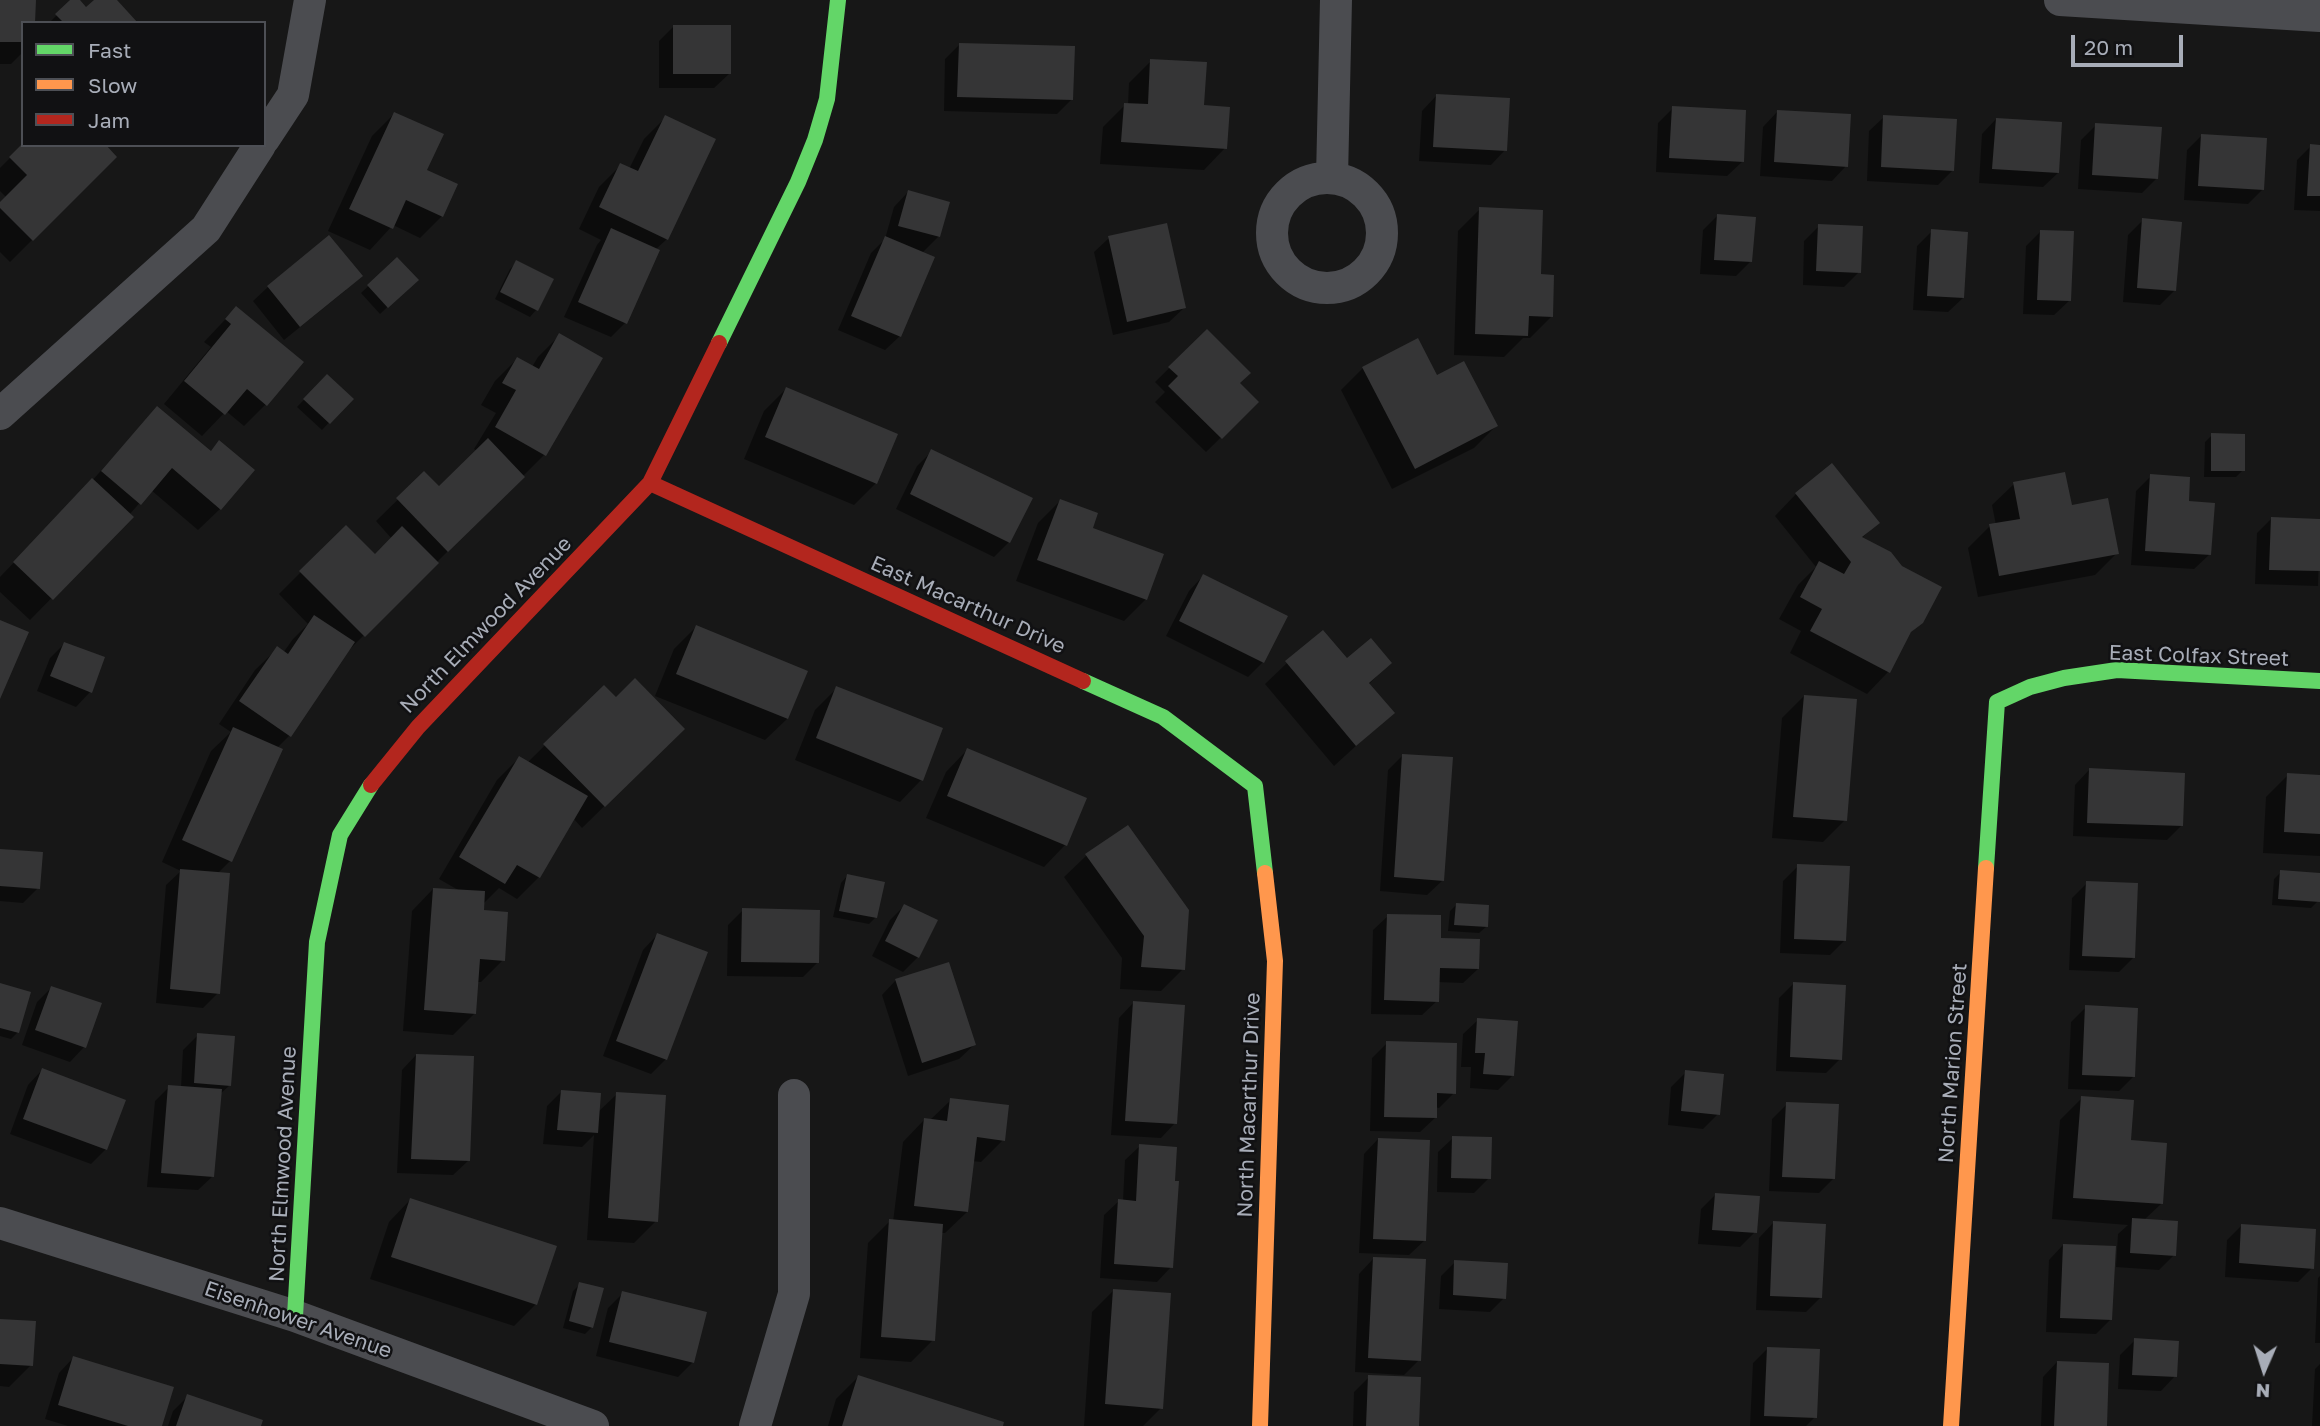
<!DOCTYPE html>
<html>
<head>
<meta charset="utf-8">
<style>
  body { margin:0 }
  #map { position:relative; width:2320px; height:1426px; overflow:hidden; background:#171717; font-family:"Golos Text",sans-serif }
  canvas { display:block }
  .legend { position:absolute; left:21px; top:21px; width:245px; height:126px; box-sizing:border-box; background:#111113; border:2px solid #4d4f55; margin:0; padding:9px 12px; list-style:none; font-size:21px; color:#a8adb8 }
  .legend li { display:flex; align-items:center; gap:14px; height:35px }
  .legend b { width:35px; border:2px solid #4d4f55 }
  .north { position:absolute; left:2229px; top:1335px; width:70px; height:70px; -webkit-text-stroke:5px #111113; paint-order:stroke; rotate:183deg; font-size:19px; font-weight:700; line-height:28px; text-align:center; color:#a8adb8 }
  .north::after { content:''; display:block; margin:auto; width:24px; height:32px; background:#a8adb8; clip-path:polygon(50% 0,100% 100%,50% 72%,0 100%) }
  .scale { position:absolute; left:2071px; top:35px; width:112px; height:32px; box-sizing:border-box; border:4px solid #a8adb8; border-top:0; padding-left:9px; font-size:21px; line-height:24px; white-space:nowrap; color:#a8adb8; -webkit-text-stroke:5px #111113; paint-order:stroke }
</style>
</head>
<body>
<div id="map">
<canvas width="2320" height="1426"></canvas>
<ul class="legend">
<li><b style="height:9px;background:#63d668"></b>Fast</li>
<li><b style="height:9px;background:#ff974d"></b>Slow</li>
<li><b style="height:9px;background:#b3261e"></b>Jam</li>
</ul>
<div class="north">N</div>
<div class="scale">20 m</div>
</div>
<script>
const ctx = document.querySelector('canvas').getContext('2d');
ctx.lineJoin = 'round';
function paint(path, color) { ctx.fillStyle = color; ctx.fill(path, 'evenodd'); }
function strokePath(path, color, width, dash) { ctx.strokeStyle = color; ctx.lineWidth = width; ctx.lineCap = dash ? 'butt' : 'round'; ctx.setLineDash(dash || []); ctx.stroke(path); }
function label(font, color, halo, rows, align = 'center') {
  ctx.font = font + ' "Golos Text",sans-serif'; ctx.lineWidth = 5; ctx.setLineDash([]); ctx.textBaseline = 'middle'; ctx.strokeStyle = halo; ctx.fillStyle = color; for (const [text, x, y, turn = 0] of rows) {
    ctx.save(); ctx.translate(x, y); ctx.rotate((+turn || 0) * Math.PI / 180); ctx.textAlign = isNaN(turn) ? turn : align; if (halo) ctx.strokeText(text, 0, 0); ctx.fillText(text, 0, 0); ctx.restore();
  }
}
paint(new Path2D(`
  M0 0H34L23 23V52L11 64H0Z
  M72 0H77L86 9 96 0H114L136 23H49Z
  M674 26 729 74 714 88H659V41Z
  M960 44 1071 100 1057 114 944 111 945 59Z
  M1151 61 1202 107 1225 148 1204 170 1100 164 1103 127 1125 105H1128L1129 83Z
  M1436 96 1505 150 1491 165 1419 161 1422 111Z
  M1673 108 1742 162 1727 176 1656 172 1658 123Z
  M1777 112 1846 166 1832 181 1760 176 1763 127Z
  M394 114 442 216 420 238 393 225 370 250 328 231 372 136Z
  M666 117 667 239 655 250 625 323 611 337 564 317 597 245 601 240 579 229 599 187 621 165 629 169 644 139Z
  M1884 117 1953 170 1938 185 1867 181 1869 131Z
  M1996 119 2058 173 2043 187 1979 183 1982 134Z
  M2096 125 2157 178 2142 193 2078 189 2081 140Z
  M2201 136 2263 189 2248 204 2184 200 2187 150Z
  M23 145 115 157 10 262 0 252V204L7 198 0 191V168Z
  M2311 146H2320V211L2294 210 2297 160Z
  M908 192 939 236 922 253 900 336 885 350 838 330 871 253 885 239 894 207Z
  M1480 209 1539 276 1551 317 1530 338H1523L1504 357 1454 355 1458 231Z
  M1718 215 1751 261 1736 276 1700 274 1703 230Z
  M2143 220 2175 290 2160 305 2123 302 2128 235Z
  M1819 226 1859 272 1844 287 1803 285 1804 241Z
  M1932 231 1963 298 1948 312 1913 310 1917 246Z
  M2040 232 2069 301 2054 315 2023 314 2026 246Z
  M1109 238 1184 308 1169 322 1113 335 1094 252Z
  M397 259 416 280 380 314 361 293Z
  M517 262 536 310 530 317 495 299 510 269Z
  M268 287 346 290 284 340 253 301Z
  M236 308 266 404 244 426 226 411 202 436 164 404 211 347 204 342Z
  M1207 331 1238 383 1257 402 1206 452 1155 402 1165 392 1155 382Z
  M560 335 600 359 544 455 347 652 290 735 277 748 230 861 218 873V993L203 1008 156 1003 166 885 181 871 162 862 211 751 231 732 219 724 255 670 277 649 283 653 293 639 308 624 279 594 346 527 375 556 392 539 376 521 424 474 439 489 477 451 474 449 496 413 481 405 495 381 517 359 532 367 538 357Z
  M1363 368 1436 378 1496 426 1474 448 1392 489 1341 390Z
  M327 376 351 399 322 430 297 407Z
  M786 389 876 483 854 505 744 459 764 411Z
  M157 408 220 509 198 530 151 490 129 515 131 517 30 620 0 592V577L90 483Z
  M2212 435 2243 470 2236 477H2204L2205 442Z
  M932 451 1009 542 994 557 896 509 917 466Z
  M2151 476 2187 502 2209 555 2194 569 2131 565 2136 491Z
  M2014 484 2070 507 2117 553 2095 575 1978 597 1968 548 1990 526 1996 525 1992 505Z
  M1796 494 1878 522 1861 539 1921 622 1908 635 1888 672 1867 694 1790 653 1801 631 1779 619 1798 585 1816 567 1775 516Z
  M1060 501 1146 599 1124 621 1016 581 1038 523Z
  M2271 519 2320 521 2318 586 2255 584 2257 533Z
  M1203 576 1263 662 1248 677 1166 636 1189 591Z
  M696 627 806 672 787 719 765 740 655 696 674 649Z
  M64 644 90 692 76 707 37 691 50 658Z
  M1346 660 1390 663 1369 684 1393 712 1334 766 1265 684 1287 663Z
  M604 687 616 699 683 729 582 828 573 818 539 877 517 899 499 888 482 905V912L503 960 481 982H477L475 1013 453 1035 403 1031 412 911 433 889 460 891 439 879 497 780 519 758 527 763Z
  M837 688 921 780 900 802 795 760 815 710Z
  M1804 696 1845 820 1823 842 1772 838 1782 718Z
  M967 750 1065 845 1044 867 926 818 946 772Z
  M1403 755 1442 881 1427 895 1380 891 1388 770Z
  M2089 770 2181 826 2167 840 2073 836 2075 785Z
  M2288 775 2320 777V856L2263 853 2266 797Z
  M1127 827 1183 969 1161 991 1120 989 1122 958 1064 877 1086 856Z
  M0 851 38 888 23 903 0 901Z
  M1798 866 1845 940 1830 955 1780 953 1783 881Z
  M2281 872 2320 875 2318 901 2311 908 2272 905 2274 879Z
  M847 876 875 918 869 924 833 917 841 883Z
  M2087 883 2134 957 2119 972 2069 970 2072 898Z
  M1457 904 1486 927 1479 933 1448 931 1450 911Z
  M904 906 918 957 903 972 872 956 890 920Z
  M743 910 817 963 803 977 727 976 728 925Z
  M1388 916 1439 940 1478 969 1463 983 1437 982V1001L1422 1015 1371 1014 1373 930Z
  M657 935 666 1059 651 1074 603 1056 643 950Z
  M896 980 974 1045 959 1059 908 1076 882 995Z
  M1793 984 1840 1059 1826 1073 1776 1071 1779 998Z
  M0 985 18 1032 11 1039 0 1036Z
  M51 988 84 1047 70 1062 22 1045 37 1002Z
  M1133 1003 1175 1123 1161 1138 1111 1135 1119 1018Z
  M2086 1007 2133 1077 2119 1091 2068 1089 2071 1022Z
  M1478 1020 1513 1075 1498 1090 1470 1088 1471 1067H1461L1463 1034Z
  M198 1035 229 1086 219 1095 213 1176 198 1190 147 1187 155 1101 169 1087 181 1088 183 1050Z
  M1387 1043 1454 1093 1439 1108 1435 1107V1118L1420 1132 1370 1131 1372 1058Z
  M416 1055 468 1161 453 1175 397 1173 402 1070Z
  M42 1070 106 1149 91 1164 10 1134 28 1085Z
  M1686 1072 1718 1114 1703 1129 1668 1125 1671 1087Z
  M561 1092 598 1112 617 1094 656 1221 634 1243 587 1240 594 1135 582 1147 543 1144 547 1106Z
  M2082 1098 2129 1141 2161 1204 2144 1220 2174 1255 2159 1270 2116 1267 2118 1234 2128 1225 2052 1219 2060 1120Z
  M951 1100 1003 1140 981 1162 972 1161 967 1212 945 1233H941L933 1340 911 1362 860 1358 868 1243 890 1221 893 1222 903 1142 924 1120 929 1121Z
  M1787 1104 1834 1178 1819 1193 1769 1191 1772 1119Z
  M1453 1138 1489 1178 1474 1193 1437 1192 1438 1152Z
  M1378 1139 1424 1241 1409 1255 1359 1253 1364 1154Z
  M1140 1146 1171 1267 1157 1282 1100 1278 1104 1215 1119 1201H1123L1125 1160Z
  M1715 1195 1755 1232 1740 1247 1698 1244 1701 1209Z
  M410 1200 536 1304 514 1326 370 1279 389 1222Z
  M1773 1223 1820 1298 1806 1312 1756 1310 1759 1238Z
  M2242 1225 2312 1268 2298 1282 2225 1277 2227 1240Z
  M2063 1245 2110 1320 2096 1334 2046 1332 2049 1260Z
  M1373 1259 1419 1360 1404 1375 1355 1372 1359 1274Z
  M1455 1262 1504 1298 1490 1312 1439 1309 1441 1276Z
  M2320 1276V1343H2315L2318 1278Z
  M580 1284 592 1327 585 1334 563 1328 573 1291Z
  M1114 1290 1161 1408 1143 1426H1084L1092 1312Z
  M623 1293 693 1362 678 1377 596 1356 608 1308Z
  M0 1320 31 1365 9 1387 0 1386Z
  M2135 1340 2175 1376 2161 1391 2118 1389 2120 1355Z
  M1768 1348 1815 1417 1806 1426H1750L1753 1363Z
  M73 1358 160 1426H68L45 1419 59 1373Z
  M2057 1362 2105 1426H2041L2043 1377Z
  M2320 1364V1426H2312L2315 1369Z
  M858 1377 1001 1426H828L836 1399Z
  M1369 1377 1417 1426H1353L1354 1392Z
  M188 1396 259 1426H168L173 1411Z`), '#0007');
paint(new Path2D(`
  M0 0H36L35 23H23V42H0Z
  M70 0H80L86 7 94 0H117L138 23H64L55 14Z
  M673 25H731V74H673Z
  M959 43 1075 46 1073 100 957 97Z
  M1150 59 1207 62 1204 105 1230 107 1227 149 1121 142 1124 103 1148 104Z
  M1436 94 1510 98 1507 151 1433 147Z
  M1672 106 1746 110 1744 162 1669 158Z
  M1777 110 1851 114 1848 167 1774 162Z
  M394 112 444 134 427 170 458 184 443 217 406 200 393 229 349 209Z
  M665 115 716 139 668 240 599 207 620 163 638 171Z
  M1883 115 1957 119 1954 171 1881 167Z
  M1996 118 2062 122 2059 173 1992 169Z
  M2095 123 2162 127 2158 179 2092 175Z
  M2201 134 2267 138 2264 190 2198 186Z
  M23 143V145H106L117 157 33 241 0 208V202L27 175 9 157Z
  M2310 144 2320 145V196H2307Z
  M908 190 950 202 940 237 898 226Z
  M1479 207 1543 210 1541 274 1554 275 1553 317 1529 316 1528 336 1475 334Z
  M1717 214 1756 217 1752 262 1714 260Z
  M2142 218 2182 222 2176 291 2137 288Z
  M1167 223 1186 308 1127 322 1108 236Z
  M1818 224 1863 226 1861 273 1816 271Z
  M611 228 660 250 627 324 578 302Z
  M1931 229 1968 232 1964 298 1927 296Z
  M2040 230 2074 231 2071 301 2037 300Z
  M329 235 363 276 300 327 267 286Z
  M885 236 935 257 901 337 851 316Z
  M397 257 419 280 388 308 367 285Z
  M516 260 554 279 538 311 500 292Z
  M236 306 304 362 267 406 247 389 225 415 184 381 231 324 225 319Z
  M1207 329 1251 373 1240 383 1259 402 1222 439 1168 386 1178 376 1168 367Z
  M559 333 603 358 546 456 495 427 516 390 502 383 517 357 539 369Z
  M1418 338 1437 375 1464 361 1498 426 1415 469 1362 367Z
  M327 374 354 399 330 424 303 399Z
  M786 387 898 434 877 484 765 437Z
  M157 406 211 451 219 440 255 470 221 510 172 468 141 505 101 471Z
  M2211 433 2245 434V471H2211Z
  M488 438 525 477 448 552 396 498 424 471 439 486Z
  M931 449 1033 498 1010 543 910 494Z
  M1832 463 1880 523 1862 537 1891 552 1902 566 1942 587 1923 623 1911 632 1890 673 1810 631 1822 609 1800 597 1819 561 1844 574 1851 562 1795 493Z
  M2065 472 2072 505 2108 498 2119 554 1999 576 1989 524 2020 519 2013 482Z
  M2150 474 2190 477 2189 501 2215 503 2211 555 2145 551Z
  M92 478 134 517 53 600 13 562Z
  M1060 499 1098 513 1093 528 1164 554 1147 600 1037 560Z
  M2271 517 2320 519V571L2269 570Z
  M346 525 375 554 402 526 439 563 365 637 299 571Z
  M1203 574 1288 616 1264 663 1179 621Z
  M314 615 355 642 291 737 239 701 277 646 288 654Z
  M0 620 29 632 0 699Z
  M696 625 808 671 788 719 676 674Z
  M1323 630 1347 658 1371 638 1392 663 1369 683 1395 713 1356 746 1285 661Z
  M64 642 105 657 92 693 50 676Z
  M635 678 685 729 605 807 543 744 604 685 616 697Z
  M836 686 943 728 923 781 816 738Z
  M1804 695 1857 699 1847 821 1793 817Z
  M233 727 283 749 232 862 182 840Z
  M967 748 1087 798 1067 846 947 796Z
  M1402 754 1453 757 1444 881 1394 877Z
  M519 756 588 796 540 878 517 865 505 884 459 857Z
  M2089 768 2185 773 2183 826 2087 823Z
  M2287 773 2320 775V834L2284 832Z
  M1128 825 1189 910 1185 970 1141 967 1144 936 1085 854Z
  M0 849 43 852 40 889 0 886Z
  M1797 864 1850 866 1846 941 1794 939Z
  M180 869 230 873 220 994 170 989Z
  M2280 870 2320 873V902L2278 899Z
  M847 874 885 882 877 918 839 911Z
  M2086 881 2138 883 2135 958 2082 956Z
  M433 888 485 891 484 910 508 912 505 961 480 959 476 1014 424 1010Z
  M1456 903 1489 905 1488 927 1454 925Z
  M904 904 938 920 919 958 885 941Z
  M742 908 820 910 819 963 741 962Z
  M1387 914 1441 915V938L1480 939 1479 969 1440 968 1439 1002 1384 1000Z
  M657 933 708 952 667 1060 616 1041Z
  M949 962 976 1045 922 1063 895 979Z
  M1793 982 1846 985 1842 1060 1790 1057Z
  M0 983 31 992 19 1033 0 1028Z
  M51 986 102 1003 86 1048 35 1030Z
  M1133 1001 1185 1005 1177 1124 1125 1121Z
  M2085 1005 2138 1008 2135 1077 2082 1075Z
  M1477 1018 1518 1021 1514 1076 1483 1074 1485 1053H1475Z
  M197 1033 235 1036 231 1086 194 1083Z
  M1386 1041 1457 1043 1456 1094 1437 1093V1118L1384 1117Z
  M416 1054 474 1056 470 1161 411 1159Z
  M42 1068 126 1100 107 1150 23 1119Z
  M1685 1070 1724 1074 1720 1115 1681 1111Z
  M168 1085 222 1089 214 1177 161 1173Z
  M561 1090 601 1093 598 1133 557 1130Z
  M616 1092 666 1095 658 1222 608 1218Z
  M2081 1096 2134 1100 2131 1140 2167 1143 2163 1204 2073 1198Z
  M950 1098 1009 1105 1005 1141 977 1137 968 1212 914 1206 924 1118 947 1121Z
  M1786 1102 1839 1104 1835 1179 1782 1177Z
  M1452 1136 1492 1137 1491 1179 1451 1178Z
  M1378 1138 1430 1140 1426 1241 1373 1239Z
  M1139 1144 1177 1147 1175 1181H1179L1173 1268 1114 1264 1118 1199 1136 1201Z
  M1715 1193 1760 1196 1757 1233 1712 1230Z
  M410 1198 557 1246 537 1305 391 1257Z
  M2132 1218 2178 1221 2176 1256 2130 1253Z
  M889 1219 943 1224 935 1341 881 1337Z
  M1773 1221 1826 1224 1822 1298 1770 1296Z
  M2241 1224 2316 1229 2314 1269 2239 1263Z
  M2063 1244 2116 1246 2112 1320 2060 1318Z
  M1373 1257 1426 1259 1421 1361 1368 1358Z
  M1454 1260 1508 1263 1506 1299 1453 1295Z
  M579 1282 604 1288 593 1328 569 1321Z
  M1113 1289 1171 1293 1163 1409 1105 1404Z
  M622 1291 707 1312 694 1363 609 1342Z
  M0 1319 36 1321 33 1366 0 1364Z
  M2134 1338 2179 1341 2177 1377 2132 1375Z
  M1767 1347 1820 1349 1817 1418 1764 1416Z
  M73 1356 174 1387 162 1426H128L58 1405Z
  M2057 1361 2109 1363 2107 1426H2054Z
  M858 1375 1004 1422 1003 1426H842Z
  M1368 1375 1421 1377 1419 1426H1366Z
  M187 1394 263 1420 261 1426H176Z`), '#353536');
strokePath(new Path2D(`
  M2060 0 2320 16
  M264 139 293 95 310 0
  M1332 178 1336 0
  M1272 233a55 55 0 1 1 110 0a55 55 0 1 1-110 0Z
  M0 414 206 229 260 145
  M0 1223 295 1316 593 1426
  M755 1426 794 1294V1095`), '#4b4c50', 32);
strokePath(new Path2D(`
  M719 343 798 182 815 140 827 99 838 0
  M1083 681 1163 717 1255 786 1265 873
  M1986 868 1997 702 2030 687 2064 678 2117 670 2320 681
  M295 1316 317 942 340 835 371 785`), '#63d668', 16);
strokePath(new Path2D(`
  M1260 1426 1275 961 1265 873
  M1951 1426 1986 868`), '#ff974d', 16);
strokePath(new Path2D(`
  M650 483 1083 681
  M371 785 418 727 650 483 719 343`), '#b3261e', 16);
label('21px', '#a8adb8', '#111113', [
  ["East Macarthur Drive",968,605,24],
  ["North Elmwood Avenue",486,625,-46],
  ["East Colfax Street",2199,656,2],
  ["North Marion Street",1953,1063,-86],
  ["North Macarthur Drive",1249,1105,-88],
  ["North Elmwood Avenue",283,1164,-87],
  ["Eisenhower Avenue",298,1320,19]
]);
</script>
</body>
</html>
